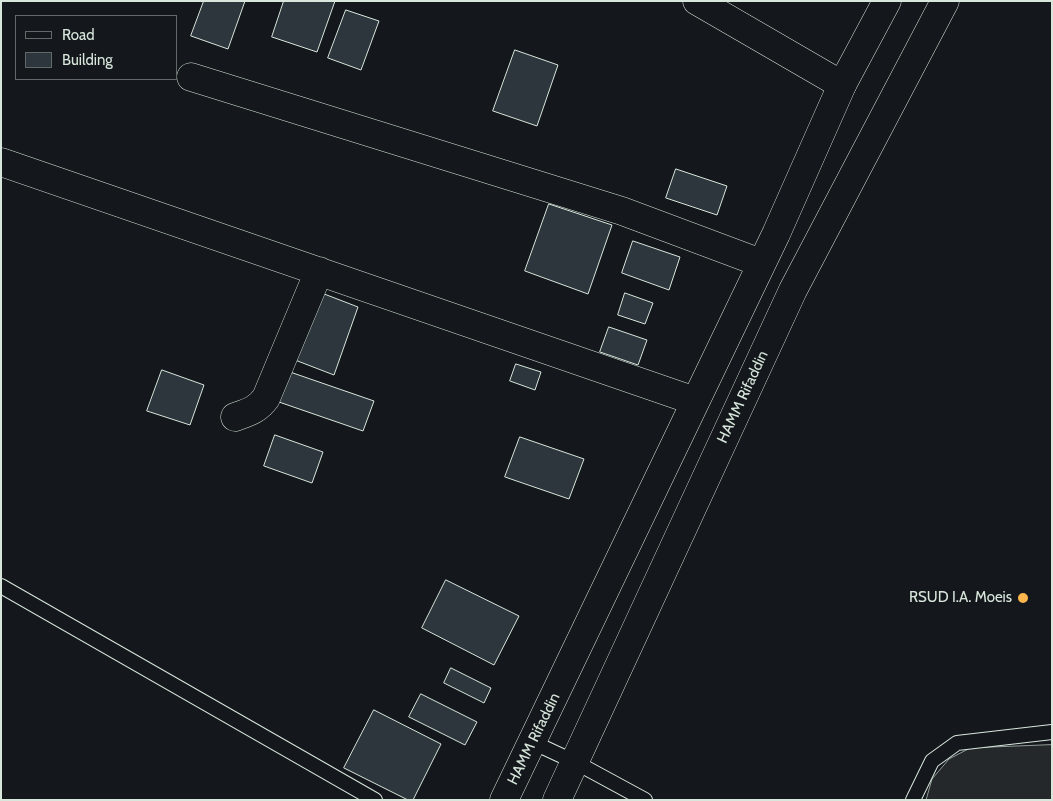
<!DOCTYPE html>
<html>
<head>
<meta charset="utf-8">
<style>
  body { margin:0 }
  #map { position:relative; width:1053px; height:801px; overflow:hidden; background:#14181c; font-family:Cabin,sans-serif }
  canvas { display:block }
  .frame { position:absolute; inset:0; border:2px solid #d8e6dc; pointer-events:none }
  .legend { position:absolute; left:15px; top:15px; width:162px; height:65px; box-sizing:border-box; background:#14181c; border:1px solid #626a69; margin:0; padding:6px 9px; list-style:none; font-size:15px; color:#d8e6dc }
  .legend li { display:flex; align-items:center; gap:10px; height:25px }
  .legend b { width:25px; border:1px solid #626a69 }
</style>
</head>
<body>
<div id="map">
<canvas width="1053" height="801"></canvas>
<div class="frame"></div>
<ul class="legend">
<li><b style="height:6px;background:#14181c"></b>Road</li>
<li><b style="height:14px;background:#2c363c"></b>Building</li>
</ul>
</div>
<script>
const ctx = document.querySelector('canvas').getContext('2d');
ctx.lineJoin = 'round';
function paint(path, color) { ctx.fillStyle = color; ctx.fill(path, 'evenodd'); }
function strokePath(path, color, width, dash) { ctx.strokeStyle = color; ctx.lineWidth = width; ctx.lineCap = dash ? 'butt' : 'round'; ctx.setLineDash(dash || []); ctx.stroke(path); }
function label(font, color, halo, rows, align = 'center') {
  ctx.font = font + ' Cabin,sans-serif'; ctx.lineWidth = 4; ctx.setLineDash([]); ctx.textBaseline = 'middle'; ctx.strokeStyle = halo; ctx.fillStyle = color; for (const [text, x, y, turn = 0] of rows) {
    ctx.save(); ctx.translate(x, y); ctx.rotate((+turn || 0) * Math.PI / 180); ctx.textAlign = isNaN(turn) ? turn : align; if (halo) ctx.strokeText(text, 0, 0); ctx.fillText(text, 0, 0); ctx.restore();
  }
}
const parking = new Path2D(`
  M1052 745V800H926L932 779 949 759 970 748Z`);
paint(parking, '#24282b');
strokePath(parking, '#939e99', 1);
const building = new Path2D(`
  M204 1H245L228 49 191 36Z
  M284 1H335L317 52 272 37Z
  M346 10 379 21 361 70 328 58Z
  M515 50 558 65 537 126 493 111Z
  M676 169 727 186 717 215 666 198Z
  M549 204 612 225 588 294 525 271Z
  M633 241 680 257 669 290 622 273Z
  M319 292 358 307 334 375 295 360Z
  M625 293 653 303 645 324 618 315Z
  M609 327 647 340 638 365 600 352Z
  M516 364 541 372 535 390 510 381Z
  M162 370 204 385 190 425 147 411Z
  M290 372 374 401 363 431 279 402Z
  M275 435 323 452 312 483 264 466Z
  M520 437 584 459 569 499 505 477Z
  M446 580 519 616 494 665 422 628Z
  M451 668 491 688 484 703 444 683Z
  M421 694 477 722 465 745 409 717Z
  M374 710 441 744 413 800H408L344 768Z`);
paint(building, '#2c363c');
strokePath(building, '#d8e6dc', 1);
const lane = new Path2D(`
  M1 586 375 800
  M532 742 575 762 645 800
  M913 800 932 761 957 743 1052 732`);
const street = new Path2D(`
  M697 1 842 85
  M191 77 622 211 761 263
  M1 162 695 401
  M235 417C249 412 257 410 266 398L319 271`);
const secondary = new Path2D(`
  M504 800 776 234 842 85 887 1
  M557 800 793 290 945 1`);
strokePath(lane, '#d8e6dc', 16);
strokePath(street, '#d8e6dc', 29);
strokePath(secondary, '#d8e6dc', 29);
strokePath(lane, '#14181c', 14);
strokePath(street, '#14181c', 28);
strokePath(secondary, '#14181c', 28);
for (const [x, y, r, color] of [
  [1023,598,6,"#ffb74d"]
]) { const dot = new Path2D(); dot.arc(x, y, r, 0, 2 * Math.PI); ctx.fillStyle = color; ctx.fill(dot); strokePath(dot, '#14181c', 2); }
label('15px', '#d8e6dc', '#14181c', [
  ["HAMM Rifaddin",743,397,-65],
  ["HAMM Rifaddin",534,739,-64]
]);
label('15px', '#d8e6dc', '#14181c', [
  ["RSUD I.A. Moeis",1012,598]
], 'right');
</script>
</body>
</html>
